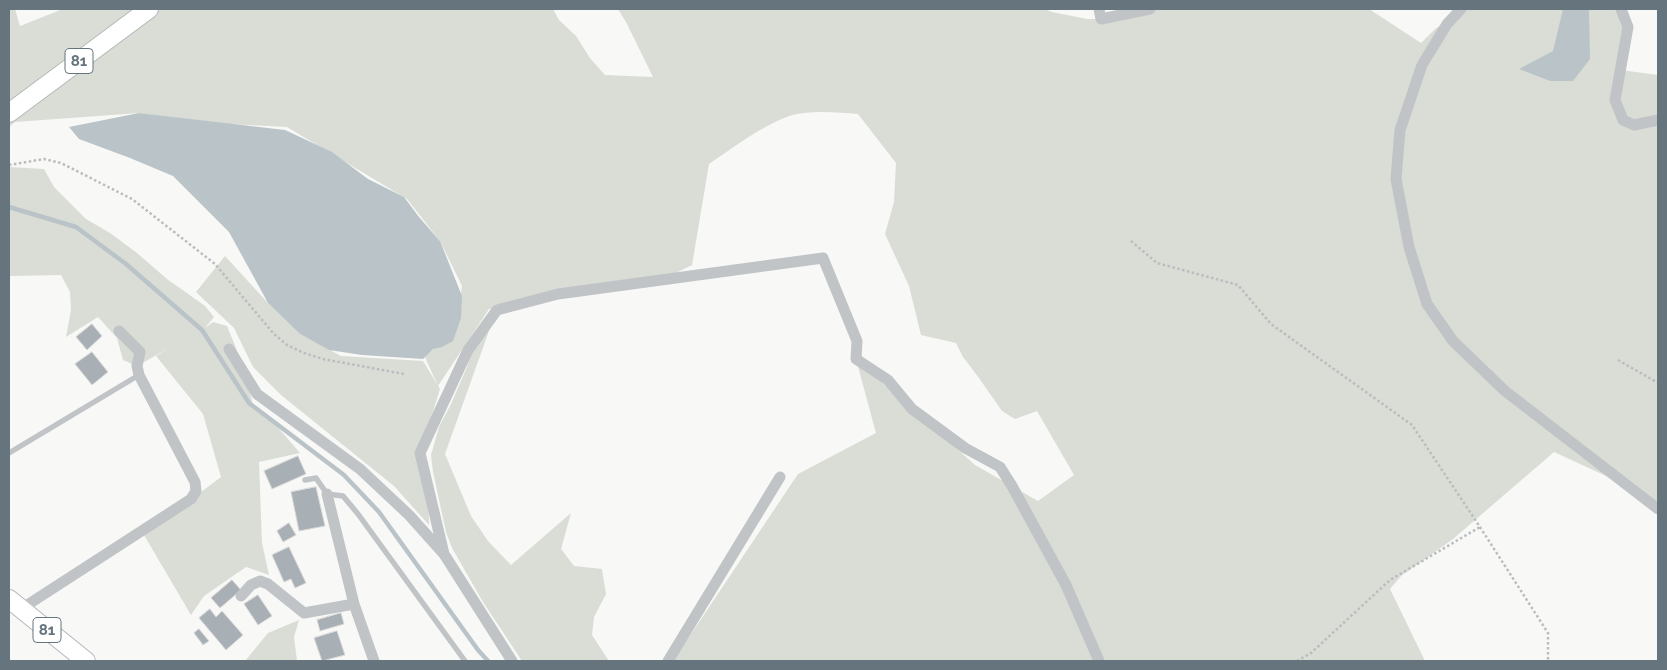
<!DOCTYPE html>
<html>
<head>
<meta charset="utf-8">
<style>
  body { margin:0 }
  #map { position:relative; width:1667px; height:670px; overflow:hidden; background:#f8f8f6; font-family:Raleway,sans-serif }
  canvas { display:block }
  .frame { position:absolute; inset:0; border:10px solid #66747e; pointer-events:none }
</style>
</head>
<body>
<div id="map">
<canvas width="1667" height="670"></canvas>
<div class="frame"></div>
</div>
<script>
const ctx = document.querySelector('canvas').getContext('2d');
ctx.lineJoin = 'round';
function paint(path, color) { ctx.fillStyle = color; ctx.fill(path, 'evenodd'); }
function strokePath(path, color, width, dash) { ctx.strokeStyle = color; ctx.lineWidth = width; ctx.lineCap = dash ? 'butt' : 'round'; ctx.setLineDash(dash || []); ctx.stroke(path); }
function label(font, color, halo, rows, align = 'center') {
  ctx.font = font + ' Raleway,sans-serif'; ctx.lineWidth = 5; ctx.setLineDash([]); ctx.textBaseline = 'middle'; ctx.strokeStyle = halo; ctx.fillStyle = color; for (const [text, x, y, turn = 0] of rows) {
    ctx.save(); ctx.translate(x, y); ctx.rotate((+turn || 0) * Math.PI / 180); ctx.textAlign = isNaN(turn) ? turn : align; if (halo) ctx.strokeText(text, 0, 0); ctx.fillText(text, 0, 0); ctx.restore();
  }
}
paint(new Path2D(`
  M9 9H15L20 26 63 9H553L559 20 576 36 590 58 605 75 653 77 627 24 618 9H1044L1052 12 1087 19H1101L1138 9H1369L1421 43 1435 29 1453 17 1455 9H1621L1628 27 1621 70 1658 75V511L1630 487 1554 452 1453 539 1401 576 1390 589 1425 661H673L798 474 876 433 856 359 975 465 1038 501 1074 475 1037 411 1015 419 1002 411 979 378 963 357 956 343 921 335 909 286 885 234 894 202 896 163 858 114C838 112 808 110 789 116 760 127 734 147 709 164L692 265 664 279 589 290 489 309 438 386 424 355 455 335 462 286 440 241 407 199 287 127 228 124 139 113 15 122 9 127Z
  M9 167 44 169 54 187 86 219 110 233 137 253 167 279 205 306 214 317 205 328 213 322 227 326 246 373 253 406 268 416 300 453 259 462 262 543 269 575 246 567 204 596 191 615 144 535 221 477 203 414 156 356 169 348 137 366 123 360 117 338 98 317 66 337 71 310 70 292 61 275 9 276Z
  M225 256 268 303 300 334 341 356 423 361 440 389 420 453 428 482 429 525 394 486 281 395 253 367 234 328 196 292Z
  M495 314 445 454 471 516 488 541 511 565 571 513 561 549 574 566 602 569 606 594 594 617 592 635 609 661H522L483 602 452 548 446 532 433 472 431 455 439 427 451 404 467 367 476 339Z
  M299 620 294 637 297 661H245L268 633Z`), '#d9ddd6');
paint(new Path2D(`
  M1563 9H1589L1590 59 1573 81H1550L1519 69 1553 51Z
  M139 113 285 130 332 152 368 179 404 197 419 217 440 241 462 296 461 318 453 341 442 347 433 349 423 359 362 355 329 350 300 334 268 303 229 232 173 176 130 158 79 139 69 127Z`), '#bac4c8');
strokePath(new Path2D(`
  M9 207 76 227 126 264 202 330 249 403 344 475 379 512 478 650 488 661`), '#bac4c8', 4.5);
const building = new Path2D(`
  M92 324 102 336 87 350 76 337Z
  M92 352 108 372 92 385 75 364Z
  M298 456 306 474 272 489 264 471Z
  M316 487 325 526 299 531 291 492Z
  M289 523 296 535 283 542 277 531Z
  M289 547 306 583 295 588 291 579 284 582 272 555Z
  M232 580 241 590 220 608 211 598Z
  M258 595 272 616 258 625 244 604Z
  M210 609 216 617 222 611 243 635 226 650 199 618Z
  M341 613 344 624 320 631 317 620Z
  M199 629 209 641 203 645 194 633Z
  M337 631 345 655 322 661 314 638Z`);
paint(building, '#a8afb5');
strokePath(building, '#dadad9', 1);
const primary = new Path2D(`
  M9 113 149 9
  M9 599 86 661`);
strokePath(primary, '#b4b8bb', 20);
strokePath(new Path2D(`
  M9 165 44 159 61 163 132 199 215 264 274 334 287 345 304 353 323 359 404 374
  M1131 241 1157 263 1238 285 1271 324 1412 425 1480 527 1548 633V661
  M1618 360 1658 383
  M1297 661 1311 653 1390 580 1480 527`), '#babdbf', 2.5, [2.5, 2.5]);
strokePath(new Path2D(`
  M9 453 139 375
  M305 480 316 478 327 494 343 496 358 514 465 661`), '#c0c4c7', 5.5);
strokePath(new Path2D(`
  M1099 9 1101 19 1150 9
  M1461 9 1447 24 1422 65 1400 130 1396 179 1409 247 1427 304 1453 341 1505 391 1658 509
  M1621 9 1628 27 1615 100 1623 120 1634 125 1658 120
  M229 349 257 394 360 469 409 515 444 554 512 661
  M327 494 354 604 374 661
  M444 554 420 453 468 350 497 310 558 294 823 258 857 341 856 359 888 380 912 409 965 448 1000 467 1012 486 1066 585 1099 661
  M241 596 251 585 260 581 268 584 304 613 354 604
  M21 609 191 499 196 491 195 482 139 375 137 366 140 352 119 331
  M668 661 780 477`), '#c0c4c7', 11);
strokePath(primary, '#fff', 18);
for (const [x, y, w] of [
  [79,61,28],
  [47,630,28]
]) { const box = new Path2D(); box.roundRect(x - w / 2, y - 12.5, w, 25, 4); ctx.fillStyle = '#fff'; ctx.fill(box); strokePath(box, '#66747e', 1); }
label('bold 15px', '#66747e', null, [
  ["81",79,61],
  ["81",47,630]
]);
</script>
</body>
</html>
